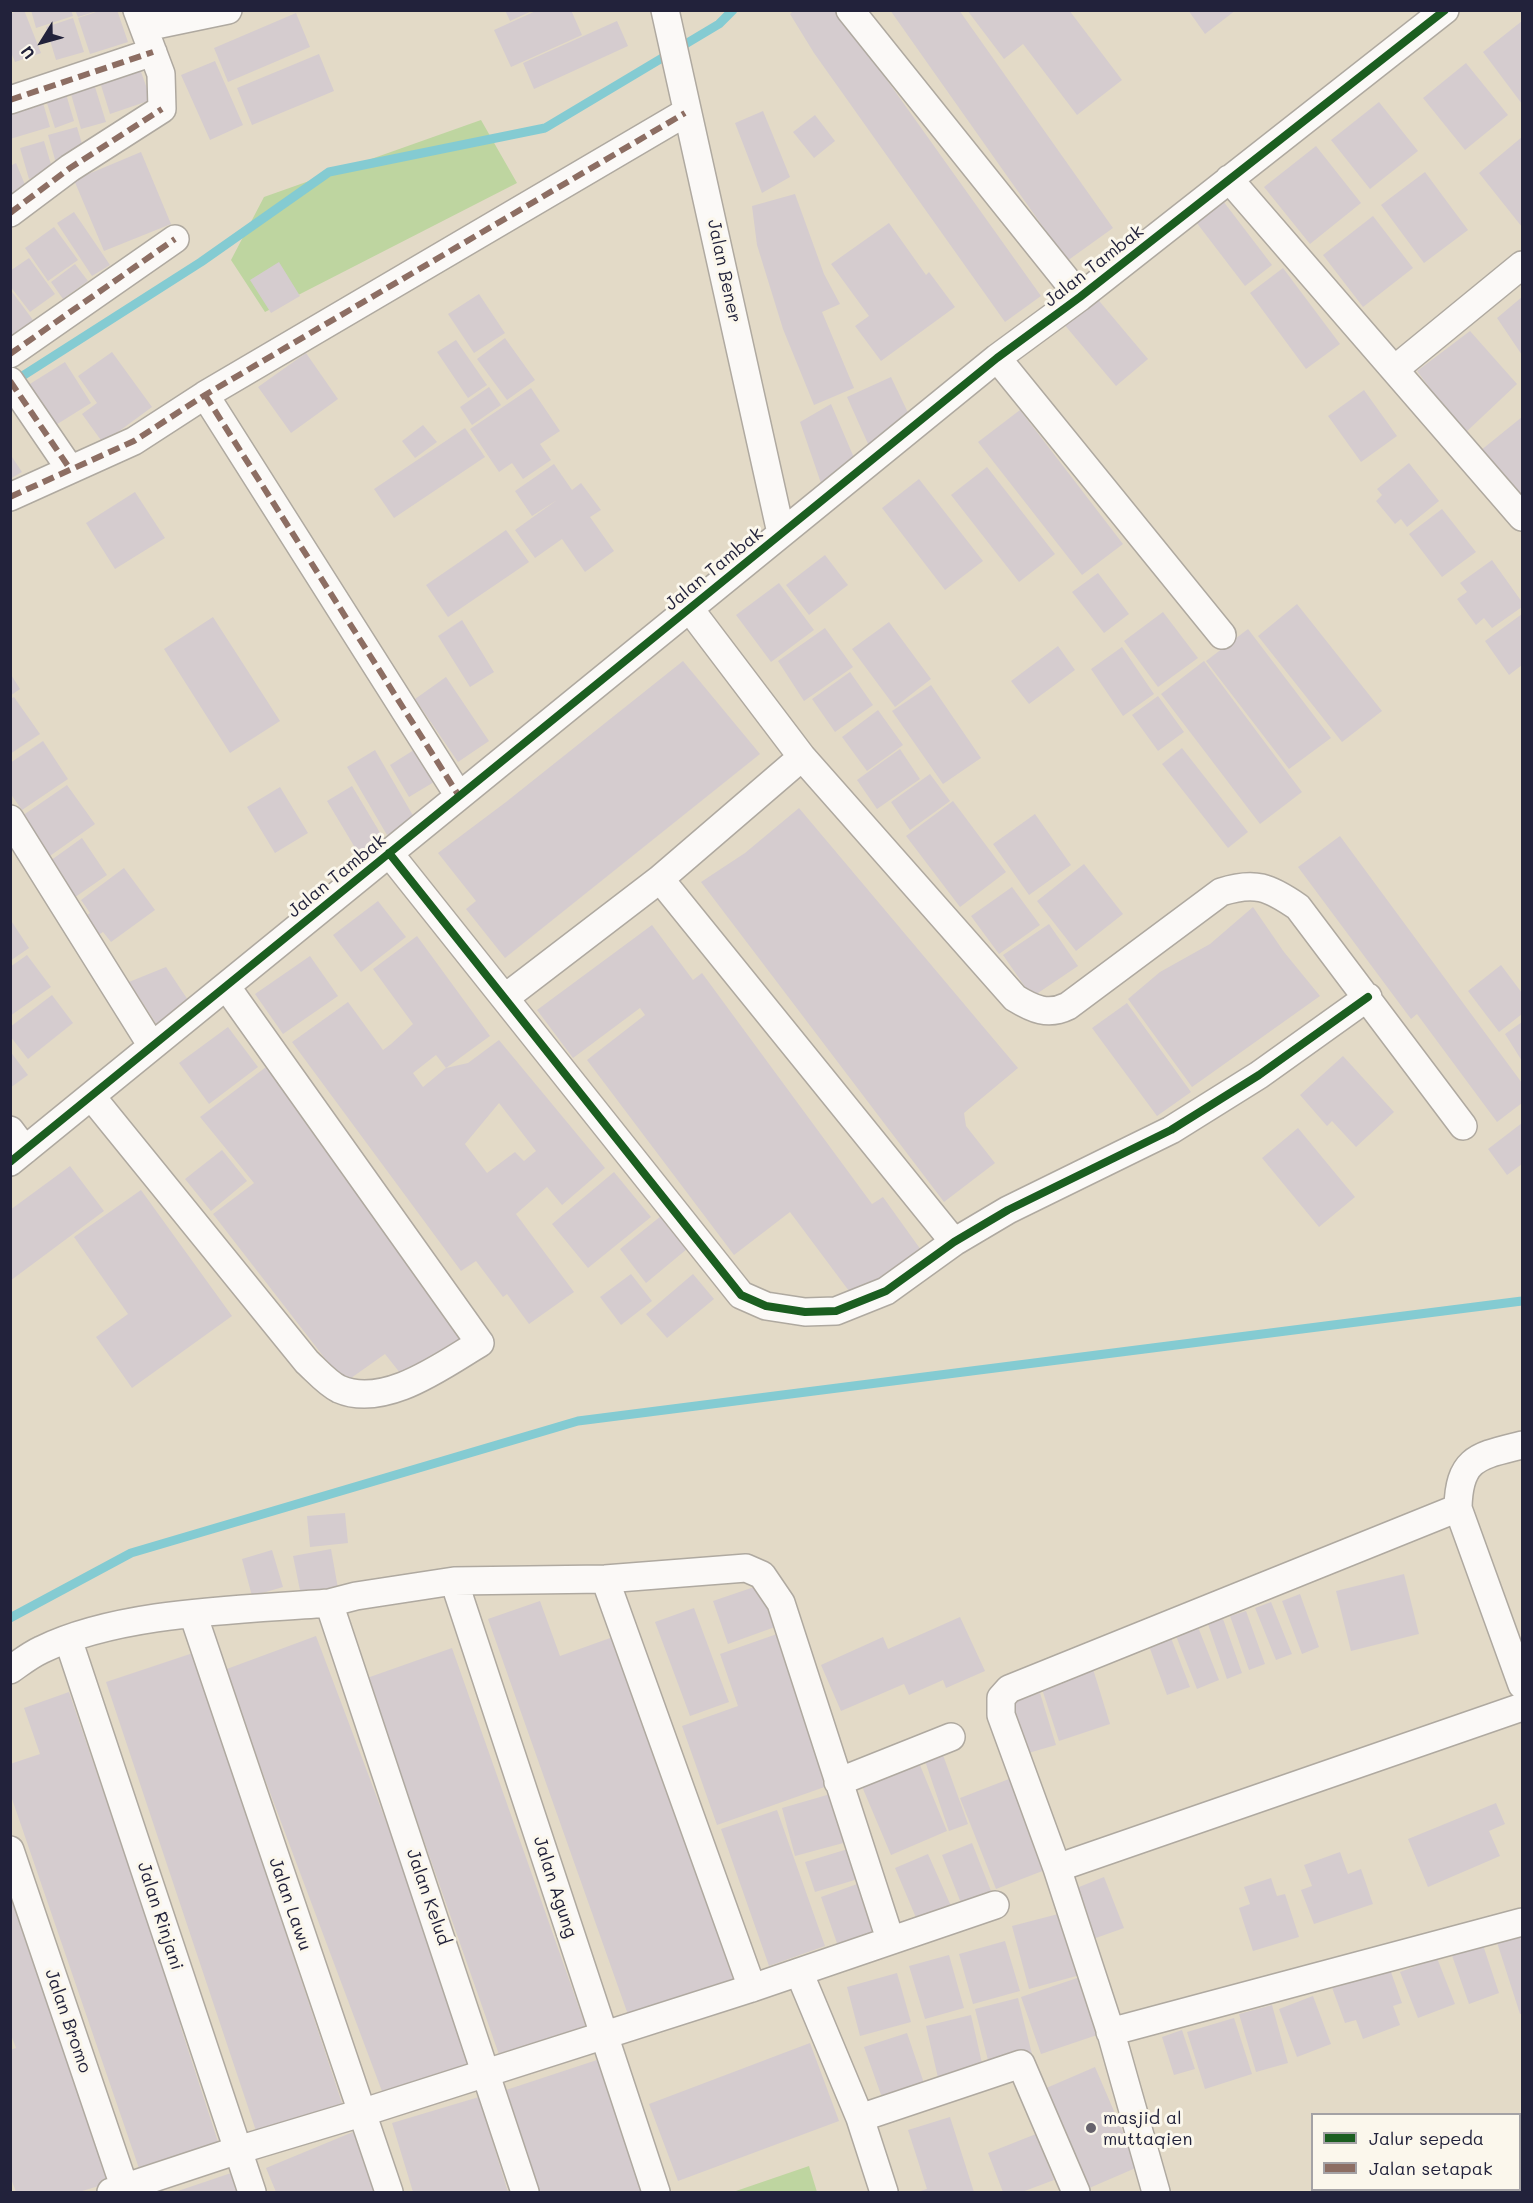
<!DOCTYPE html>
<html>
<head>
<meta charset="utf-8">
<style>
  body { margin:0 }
  #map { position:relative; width:1533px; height:2203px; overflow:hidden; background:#e3dac7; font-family:Mali,sans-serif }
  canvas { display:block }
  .frame { position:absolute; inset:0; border:12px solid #22223b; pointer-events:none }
  .legend { position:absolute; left:1311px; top:2113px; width:210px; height:78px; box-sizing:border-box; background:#fbf7ec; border:2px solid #a4a2a5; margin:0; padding:8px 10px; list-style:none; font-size:18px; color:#22223b }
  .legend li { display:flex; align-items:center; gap:12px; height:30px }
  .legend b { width:30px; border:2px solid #a4a2a5 }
  .north { position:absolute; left:12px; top:12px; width:60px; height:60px; -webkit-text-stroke:4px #fbf7ec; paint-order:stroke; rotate:233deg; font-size:16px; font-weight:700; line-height:24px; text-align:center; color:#22223b }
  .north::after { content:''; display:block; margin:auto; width:21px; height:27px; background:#22223b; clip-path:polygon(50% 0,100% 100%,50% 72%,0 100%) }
</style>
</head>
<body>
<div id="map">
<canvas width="1533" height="2203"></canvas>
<div class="frame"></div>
<ul class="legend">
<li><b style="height:8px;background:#1b5e20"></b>Jalur sepeda</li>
<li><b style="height:8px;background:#8d6e63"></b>Jalan setapak</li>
</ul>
<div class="north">U</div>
</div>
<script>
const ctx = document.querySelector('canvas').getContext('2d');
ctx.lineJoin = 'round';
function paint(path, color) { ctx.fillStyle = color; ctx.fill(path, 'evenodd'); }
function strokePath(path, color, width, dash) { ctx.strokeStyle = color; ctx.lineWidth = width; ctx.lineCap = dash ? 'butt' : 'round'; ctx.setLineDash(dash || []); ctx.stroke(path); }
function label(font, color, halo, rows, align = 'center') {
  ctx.font = font + ' Mali,sans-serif'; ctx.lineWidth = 6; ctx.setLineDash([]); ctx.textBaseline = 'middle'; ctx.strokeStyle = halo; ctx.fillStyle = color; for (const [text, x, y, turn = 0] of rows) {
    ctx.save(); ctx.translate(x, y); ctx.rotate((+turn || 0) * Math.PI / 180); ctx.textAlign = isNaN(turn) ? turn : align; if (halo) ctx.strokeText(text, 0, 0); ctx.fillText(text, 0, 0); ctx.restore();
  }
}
paint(new Path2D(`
  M481 120 517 183 265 312 231 260 264 197Z
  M809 2166 817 2192H733Z`), '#bed5a0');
strokePath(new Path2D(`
  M13 382 201 262 329 172 545 128 719 24 733 10
  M10 1618 131 1553 578 1421 1522 1301`), '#84cbd2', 9);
paint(new Path2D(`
  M20 10H24L41 53 15 62 10 50V14Z
  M31 10H71L73 16 36 28Z
  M75 10H97V11L78 17Z
  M102 10H117L128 42 90 54 78 18Z
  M505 10H534L510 21Z
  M538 10H571L582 35 511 67 494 30Z
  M794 10H837L1041 296 1005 322 814 53 790 14Z
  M890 10H959L1113 228 1067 261Z
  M967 10H1069L1122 80 1077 115 1023 44 1004 59Z
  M1188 10H1236L1205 34Z
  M296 13 310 47 228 82 214 48Z
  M73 18 84 52 56 60 46 27Z
  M617 21 628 46 534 89 523 63Z
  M1522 21V104L1483 52Z
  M319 54 334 91 252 125 237 88Z
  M215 61 243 125 210 140 181 75Z
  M1466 63 1508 115 1465 150 1423 98Z
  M140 69 151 100 110 114 100 82Z
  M95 87 106 122 81 129 71 94Z
  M66 94 74 121 55 128 46 100Z
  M1379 102 1418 151 1370 189 1331 140Z
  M43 103 50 127 10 139V113Z
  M763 111 790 177 762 193 735 123Z
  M815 115 835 141 814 158 793 132Z
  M77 127 85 154 56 163 48 135Z
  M1522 137V227L1479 173Z
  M44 141 53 171 29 179 20 148Z
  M1316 146 1361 203 1310 244 1264 187Z
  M141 152 171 224 104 251 74 180Z
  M16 163 28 192 10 199V166Z
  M1425 172 1468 230 1424 263 1381 205Z
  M795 194 824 274 840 304 822 312 854 388 814 405 783 329 757 245 752 206Z
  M1220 197 1272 265 1245 286 1193 218Z
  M74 212 110 265 92 276 57 223Z
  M1373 216 1413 268 1363 307 1323 255Z
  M889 223 926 275 929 272 955 307 881 361 855 326 869 316 831 264Z
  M54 227 78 260 48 281 25 248Z
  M29 258 55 294 30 312 10 286V271Z
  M279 262 300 296 271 313 250 280Z
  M75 264 88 281 63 299 51 282Z
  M1283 268 1340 344 1306 369 1250 293Z
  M10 289 33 320 10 337Z
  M479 294 505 333 474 353 448 314Z
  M1095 296 1148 359 1116 386 1063 323Z
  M1522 297V355L1497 318Z
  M1470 331 1517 384 1464 434 1417 371Z
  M505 338 535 380 507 400 477 359Z
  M456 340 487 385 468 398 437 352Z
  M112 352 152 407 103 443 82 414 97 403 78 376Z
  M306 353 338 399 291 433 258 387Z
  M65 362 91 403 51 428 25 387Z
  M891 377 912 421 869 446 847 397Z
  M489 387 501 405 472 425 460 407Z
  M531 388 560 431 540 444 551 460 523 479 512 463 499 472 470 429Z
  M1364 390 1397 436 1361 462 1328 416Z
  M831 404 855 460 822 486 800 422Z
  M1020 410 1123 544 1082 575 978 442Z
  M1522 417V504L1480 451Z
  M423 425 437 442 415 458 402 441Z
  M465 428 485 457 394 518 374 489Z
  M10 454 22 472 10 479Z
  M1409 463 1439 501 1407 527 1401 519 1395 524 1376 501 1382 495 1377 489Z
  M554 464 572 490 581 483 601 510 590 517 614 551 585 572 562 539 535 558 515 530 557 500 532 516 515 491Z
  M987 467 1055 554 1019 582 951 495Z
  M919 479 983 561 945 590 882 508Z
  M135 492 165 538 115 569 86 523Z
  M1442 509 1476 552 1442 577 1409 534Z
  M506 530 529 562 448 617 426 585Z
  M825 555 848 585 809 615 786 585Z
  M1492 560 1522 602V607L1492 628 1484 618 1476 625 1457 599 1467 592 1460 583Z
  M1098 573 1129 614 1104 633 1072 592Z
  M779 583 814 630 771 662 736 615Z
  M1297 604 1382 711 1342 742 1258 636Z
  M1163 612 1198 658 1158 687 1124 641Z
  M1522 614V665L1509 675 1485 641Z
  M213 617 280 721 230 753 164 649Z
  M462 620 494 672 470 687 438 636Z
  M889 622 931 679 895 707 852 649Z
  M825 628 853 667 804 701 778 661Z
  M1248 629 1331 738 1289 769 1206 661Z
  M1058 646 1075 670 1029 704 1011 681Z
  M1122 647 1154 694 1123 716 1091 669Z
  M683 661 760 754 505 958 466 909 476 901 438 853 506 802Z
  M1204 661 1302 792 1260 824 1161 694Z
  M850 672 873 705 835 732 812 699Z
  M10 673 20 689 10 696Z
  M446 677 489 741 458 762 415 699Z
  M931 685 981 758 943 784 892 711Z
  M1158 696 1184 732 1158 751 1132 715Z
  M14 697 40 734 10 754V699Z
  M878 710 903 745 867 771 842 737Z
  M43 741 68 779 22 810 10 793V763Z
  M425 743 444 776 409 797 390 765Z
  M1182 748 1248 832 1228 848 1162 764Z
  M900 749 920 779 877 809 857 780Z
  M375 750 415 819 387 835 347 767Z
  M930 774 950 801 910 830 891 802Z
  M67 785 95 824 47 858 19 818Z
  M352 786 388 846 363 861 327 801Z
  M280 787 308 833 275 853 247 807Z
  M953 801 1006 872 960 907 906 836Z
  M799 808 1018 1068 964 1113 966 1126 995 1163 944 1202 701 882 745 853Z
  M1035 814 1071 865 1029 895 993 844Z
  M1340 836 1522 1083V1103L1497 1122 1417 1014 1411 1019 1298 867Z
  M82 838 107 875 68 902 43 866Z
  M1084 864 1123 914 1076 951 1037 901Z
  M124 868 155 910 111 942 103 932 95 937 82 919 90 913 81 900Z
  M1012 887 1040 925 999 954 971 916Z
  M378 901 406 937 361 972 333 935Z
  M1253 907 1284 952 1320 996 1192 1087 1128 999 1160 972 1210 944Z
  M10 919 29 948 10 961Z
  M1049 924 1078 966 1032 997 1003 955Z
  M652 925 693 980 702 973 872 1204 883 1197 921 1250 855 1299 790 1212 734 1255 587 1060 645 1015 640 1008 573 1058 537 1010Z
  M417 936 490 1036 446 1068 468 1063 499 1040 605 1168 562 1205 547 1187 516 1214 574 1292 529 1324 507 1294 503 1297 476 1261 461 1271 292 1042 348 1002 383 1050 391 1044 413 1024 373 969ZM436 1055 446 1068 423 1087 413 1073ZM499 1103 536 1151 524 1161 515 1152 487 1173 465 1144Z
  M27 955 51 987 10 1016V967Z
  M310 956 338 996 283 1034 255 994Z
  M1501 965 1522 993V1014L1499 1032 1468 991Z
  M166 967 190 1003 157 1025 129 982Z
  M52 995 73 1023 28 1059 10 1036V1027Z
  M1127 1003 1191 1092 1157 1116 1092 1028Z
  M1522 1022V1061L1505 1034Z
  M228 1027 258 1067 209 1104 179 1063Z
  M10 1051 28 1075 10 1088Z
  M1343 1056 1394 1112 1356 1147 1332 1121 1327 1126 1300 1095Z
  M266 1067 346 1180 368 1203 440 1311 463 1339 408 1383 385 1354 344 1383 213 1214 254 1183 200 1117Z
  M1522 1123V1164L1507 1175 1488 1149Z
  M1298 1128 1355 1197 1319 1227 1262 1158Z
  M222 1150 247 1181 211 1211 185 1179Z
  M70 1166 104 1211 10 1281V1210Z
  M614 1172 651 1217 588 1268 552 1224Z
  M141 1190 232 1316 132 1388 96 1337 128 1314 74 1237Z
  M661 1216 687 1249 646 1283 620 1249Z
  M631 1274 652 1301 621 1325 600 1297Z
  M693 1274 714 1299 667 1338 646 1314Z
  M345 1513 348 1543 310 1547 307 1516Z
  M331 1549 339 1594 302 1600 293 1556Z
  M272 1550 283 1587 252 1596 242 1559Z
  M1404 1574 1419 1634 1351 1651 1336 1591Z
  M760 1585 775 1627 728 1644 713 1601Z
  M1300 1594 1319 1647 1302 1654 1282 1601Z
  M540 1601 560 1656 613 1637 737 1990 632 2026 488 1619Z
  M1271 1602 1292 1654 1276 1660 1255 1608Z
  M694 1608 729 1702 690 1716 655 1622Z
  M1246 1611 1265 1664 1249 1670 1230 1616Z
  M960 1617 985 1671 946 1688 943 1680 909 1695 904 1684 841 1711 821 1665 883 1637 888 1649Z
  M1223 1619 1242 1673 1227 1679 1208 1624Z
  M1198 1627 1219 1680 1197 1689 1176 1636Z
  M777 1634 833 1784 717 1825 682 1726 738 1706 720 1654Z
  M316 1636 479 2068 386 2102 224 1670Z
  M1171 1638 1190 1687 1167 1695 1149 1646Z
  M452 1648 589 2036 503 2066 367 1678Z
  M193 1653 343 2106 257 2134 106 1682Z
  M1093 1669 1110 1724 1059 1741 1041 1686Z
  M69 1692 183 2024 180 2025 222 2154 143 2180 10 1793V1764L40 1754 24 1708Z
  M1040 1693 1056 1745 1018 1756 1002 1704Z
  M915 1753 947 1831 891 1855 858 1777Z
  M943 1755 968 1824 949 1831 925 1761Z
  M1009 1779 1045 1870 996 1889 960 1798Z
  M834 1793 847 1842 795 1856 782 1808Z
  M1496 1803 1505 1824 1489 1831 1500 1856 1428 1887 1408 1839Z
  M777 1810 825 1946 769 1966 721 1829Z
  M972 1843 991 1891 961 1903 942 1855Z
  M848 1849 858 1879 815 1892 805 1862Z
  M1340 1852 1348 1874 1361 1869 1373 1904 1314 1924 1301 1890 1312 1886 1304 1865Z
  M928 1854 951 1906 917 1920 895 1868Z
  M1104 1877 1124 1928 1093 1939 1074 1889Z
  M1271 1878 1277 1896 1285 1894 1299 1937 1253 1951 1239 1908 1250 1904 1244 1887Z
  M10 1880 112 2182 79 2192H16L10 2176V2050L16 2048 10 2032Z
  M860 1883 878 1935 839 1949 821 1897Z
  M1062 1913 1080 1975 1029 1989 1012 1926Z
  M1522 1924V2014H1520L1494 1933Z
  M1480 1936 1499 1993 1469 2004 1449 1947Z
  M1005 1941 1020 1991 973 2004 959 1954Z
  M949 1955 964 2008 925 2019 909 1966Z
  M1437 1958 1455 2004 1418 2018 1400 1972Z
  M1387 1961 1402 2003 1393 2006 1400 2025 1363 2039 1356 2020 1345 2023 1330 1982Z
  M897 1973 911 2022 860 2036 847 1987Z
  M1080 1977 1100 2034 1041 2054 1021 1997Z
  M1313 1996 1331 2044 1297 2057 1279 2009Z
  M1018 1998 1033 2058 990 2068 975 2009Z
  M1272 2005 1288 2063 1256 2072 1239 2014Z
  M971 2015 984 2072 939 2082 926 2026Z
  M1234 2018 1252 2074 1205 2089 1187 2032Z
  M1182 2030 1195 2069 1174 2075 1162 2037Z
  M907 2033 927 2092 885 2106 864 2047Z
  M810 2043 839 2121 678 2181 649 2104Z
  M600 2059 644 2192H540L506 2090Z
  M1095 2067 1138 2167 1087 2189 1044 2089Z
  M479 2097 508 2192H413L392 2123Z
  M950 2117 974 2192H917L927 2189 908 2130Z
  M353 2132 378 2192H276L266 2168Z
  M1036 2134 1054 2180 1022 2192H1003L988 2153Z
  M240 2170 247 2192H175Z`), '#d5cccf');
const street = new Path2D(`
  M665 10 781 533
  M850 10 1080 297
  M146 27 228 10
  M10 100 153 52
  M1229 179 1522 517
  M10 213 70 168 162 109 161 74 137 10
  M10 354 175 239
  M997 358 1222 635
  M1395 369 1522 265
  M10 381 70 469
  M205 395 459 796
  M10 497 134 441 205 395 685 113
  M689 608 802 757 1015 998C1033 1009 1048 1016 1068 1006L1221 892C1255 881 1269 887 1298 907L1463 1126
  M10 819 152 1046
  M389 853 741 1295 766 1306 805 1312 836 1311 886 1291 954 1242 1008 1210 1171 1130 1259 1075 1368 997
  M660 879 954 1242
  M506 997 660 879 802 757
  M91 1096 307 1362C317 1371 327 1383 339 1389 385 1409 443 1365 480 1343L226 986
  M10 1130 25 1150
  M10 1162 997 358 1080 297 1445 10
  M1522 1445C1479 1456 1459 1457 1458 1508L1522 1685
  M605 1579 752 1988
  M454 1581 656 2192
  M329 1603 525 2192
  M193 1614 389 2192
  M68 1639 252 2192
  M10 1670C20 1663 30 1655 41 1650 120 1611 241 1610 329 1603L356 1596 454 1581 605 1579 746 1568 762 1575 781 1603 890 1939
  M838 1782 951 1737
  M10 1850 126 2192
  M1057 1868 1522 1707
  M799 1972 860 2118 884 2192
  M1110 2032 1522 1922
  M860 2118 1021 2064 1076 2192
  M1520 2154 1522 2153
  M111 2192 238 2150 361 2113 752 1988 995 1905
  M1156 2192 1111 2033 1057 1868 1001 1715V1698L1009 1689 1458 1508
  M1402 2192 1411 2190`);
strokePath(street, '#afa9a0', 30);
strokePath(street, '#fbf9f7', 27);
strokePath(new Path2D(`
  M10 100 153 52
  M10 213 70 168 162 109
  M10 354 175 239
  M10 381 70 469
  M205 395 459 796
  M10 497 134 441 205 395 685 113`), '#8d6e63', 6, [12, 6]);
strokePath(new Path2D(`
  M389 853 741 1295 766 1306 805 1312 836 1311 886 1291 954 1242 1008 1210 1171 1130 1259 1075 1368 997
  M10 1162 997 358 1080 297 1445 10`), '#1b5e20', 8);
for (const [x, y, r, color] of [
  [1091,2128,6,"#66626c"]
]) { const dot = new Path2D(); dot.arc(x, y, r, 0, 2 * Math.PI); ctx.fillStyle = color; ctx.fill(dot); strokePath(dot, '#fbf7ec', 2); }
label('18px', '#22223b', '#fbf7ec', [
  ["Jalan Tambak",1094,266,-38],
  ["Jalan Bener",724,271,78],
  ["Jalan Tambak",714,569,-39],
  ["Jalan Tambak",337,876,-39],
  ["Jalan Agung",555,1887,72],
  ["Jalan Kelud",428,1897,71],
  ["Jalan Lawu",290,1904,71],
  ["Jalan Rinjani",160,1916,72],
  ["Jalan Bromo",68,2021,71]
]);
label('18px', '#22223b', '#fbf7ec', [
  ["masjid al",1103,2118],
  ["muttaqien",1103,2139]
], 'left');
</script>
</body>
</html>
